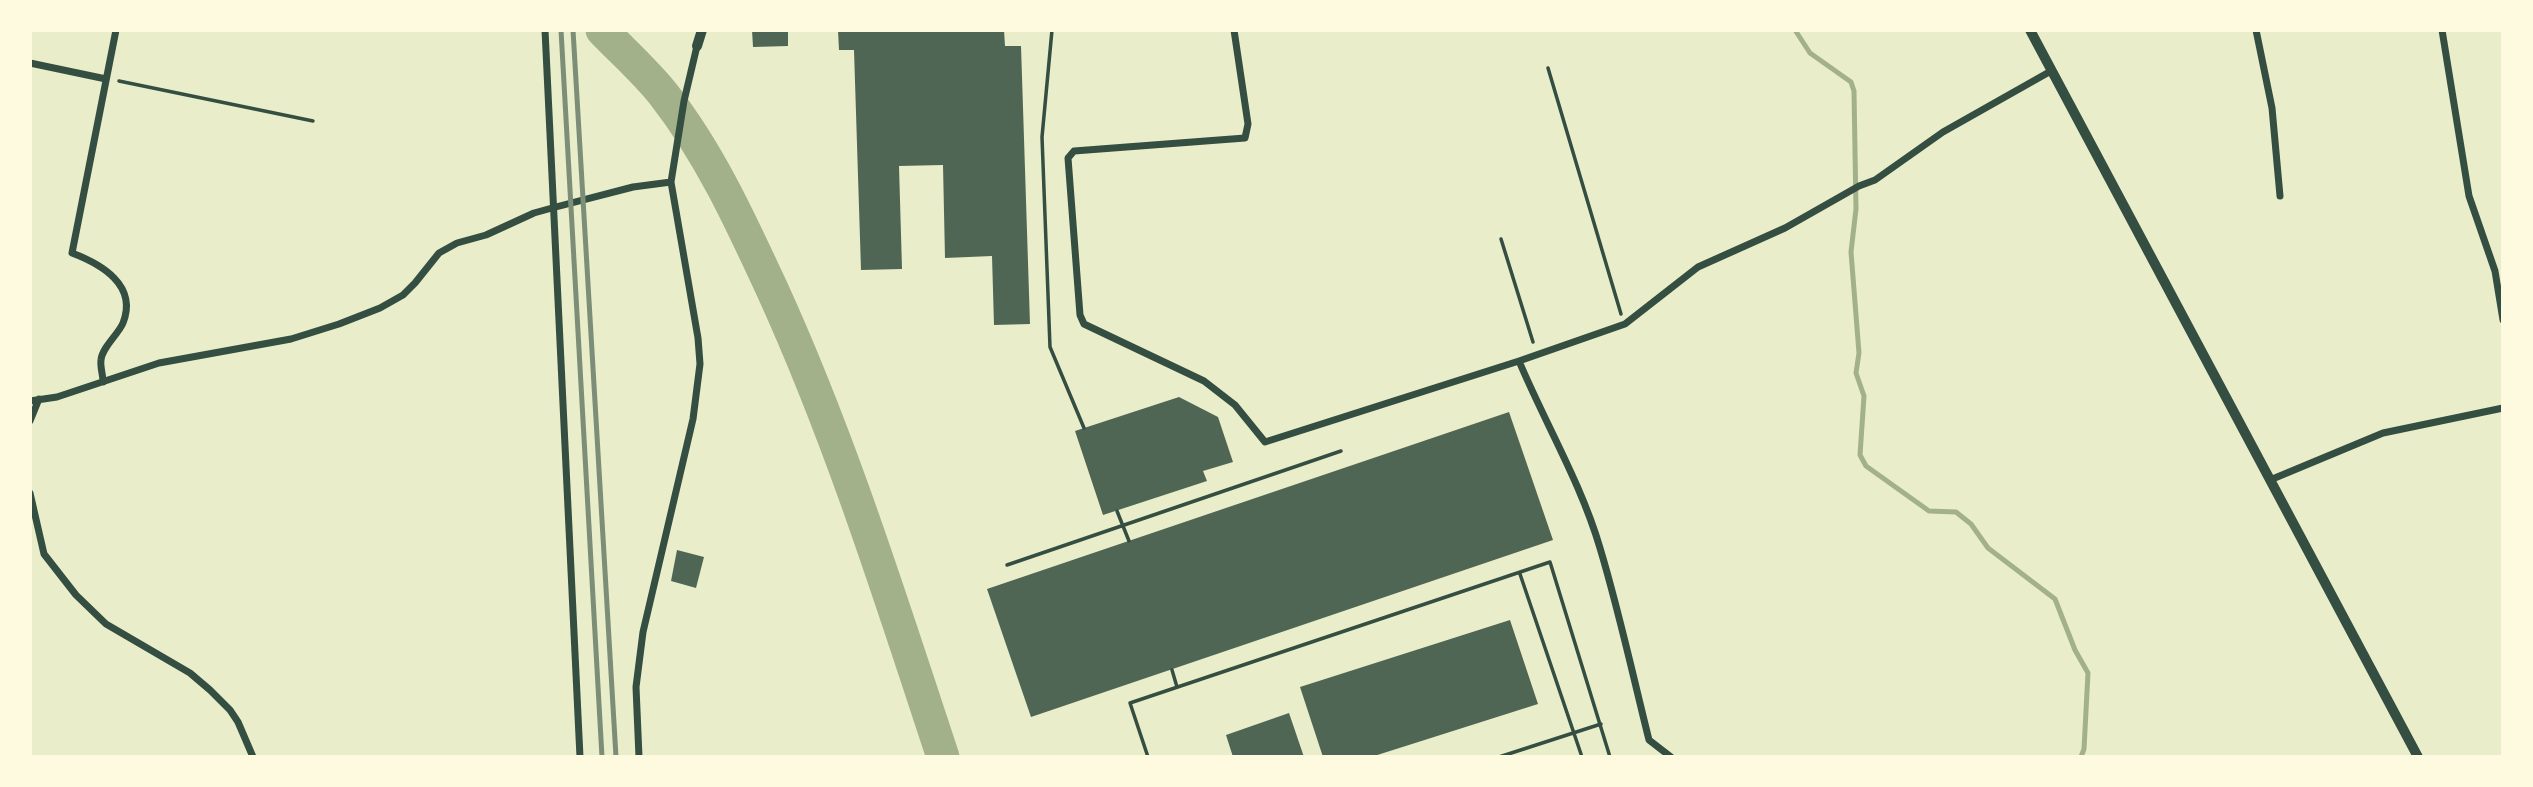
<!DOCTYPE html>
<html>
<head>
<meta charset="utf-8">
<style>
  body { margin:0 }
  #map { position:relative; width:2533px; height:787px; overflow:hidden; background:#e9edc9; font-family:"Noto Serif",serif }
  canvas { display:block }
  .frame { position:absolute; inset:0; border:32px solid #fefae0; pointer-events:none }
</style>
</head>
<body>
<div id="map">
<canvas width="2533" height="787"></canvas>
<div class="frame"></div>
</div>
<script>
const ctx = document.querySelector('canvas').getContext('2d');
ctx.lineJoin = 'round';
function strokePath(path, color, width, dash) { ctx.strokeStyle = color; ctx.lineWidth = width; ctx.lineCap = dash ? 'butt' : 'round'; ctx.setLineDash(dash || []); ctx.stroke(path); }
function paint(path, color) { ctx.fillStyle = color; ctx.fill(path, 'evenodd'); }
strokePath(new Path2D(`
  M1795 30 1810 53 1851 82 1854 91 1856 209 1851 252 1859 353 1856 373 1864 396 1860 455 1866 466 1929 511 1956 512 1971 524 1988 548 2055 599 2075 650 2088 673 2084 749 2081 757`), '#a3b18a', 5);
strokePath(new Path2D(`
  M602 30C622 51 646 72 664 95 710 154 741 222 772 289 841 440 891 600 943 757`), '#a3b18a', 33);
paint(new Path2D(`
  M752 30H788V46L753 47Z
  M838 30H1004L1005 46H1021L1030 324 994 325 992 256 945 258 943 165 899 166 902 269 861 270 854 50H839Z
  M1179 397 1218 417 1233 462 1203 471 1207 481 1103 515 1075 431Z
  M1509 412 1553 540 1031 717 987 589Z
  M677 550 704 557 696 588 671 581Z
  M1510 620 1538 704 1371 757H1323L1300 687Z
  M1289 713 1304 757H1233L1226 735Z`), '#4f6655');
strokePath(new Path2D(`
  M1548 68 1621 314
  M119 81 313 121
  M1501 239 1533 342`), '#344e41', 3.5);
strokePath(new Path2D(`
  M1052 30 1042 137 1050 347 1084 428
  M1117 511 1129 541
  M1007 565 1341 451
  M1520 574 1582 757
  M1172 670 1177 687
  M1148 757 1130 703 1550 562 1610 757
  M1499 757 1601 724`), '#344e41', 3.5);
strokePath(new Path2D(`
  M545 30 580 757
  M1234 30 1248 124 1245 138 1074 151 1068 158 1080 315 1084 324 1204 381 1235 405 1265 442 1519 361C1545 423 1581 483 1600 548 1619 611 1633 676 1649 740L1671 757
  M2256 30 2272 108 2280 196
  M2442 30 2469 196 2495 271 2503 320
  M30 63 106 79
  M1519 361 1625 324 1698 267 1785 228 1859 186 1875 180 1943 132 2051 71
  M103 382C103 375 100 367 101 360 102 347 118 335 123 323 138 285 101 264 72 253L116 30
  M30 401 57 397 159 363 291 339 339 324 380 308 403 295 415 283 439 253 457 243 486 235 534 213 552 208 633 187 671 182
  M30 421 39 399
  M2270 480 2383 433 2503 408
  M30 493 44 554 76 595 106 624 190 673 210 690 230 710 238 722 253 757
  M639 757 636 687 643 632 693 419 700 364 698 338 671 182 684 101 697 46`), '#344e41', 7);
strokePath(new Path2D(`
  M697 46 702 30`), '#344e41', 10);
strokePath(new Path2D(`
  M2030 30 2418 757`), '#344e41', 10);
strokePath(new Path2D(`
  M561 30 602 757
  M573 30 616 757`), '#7c8e77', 5);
</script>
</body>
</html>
